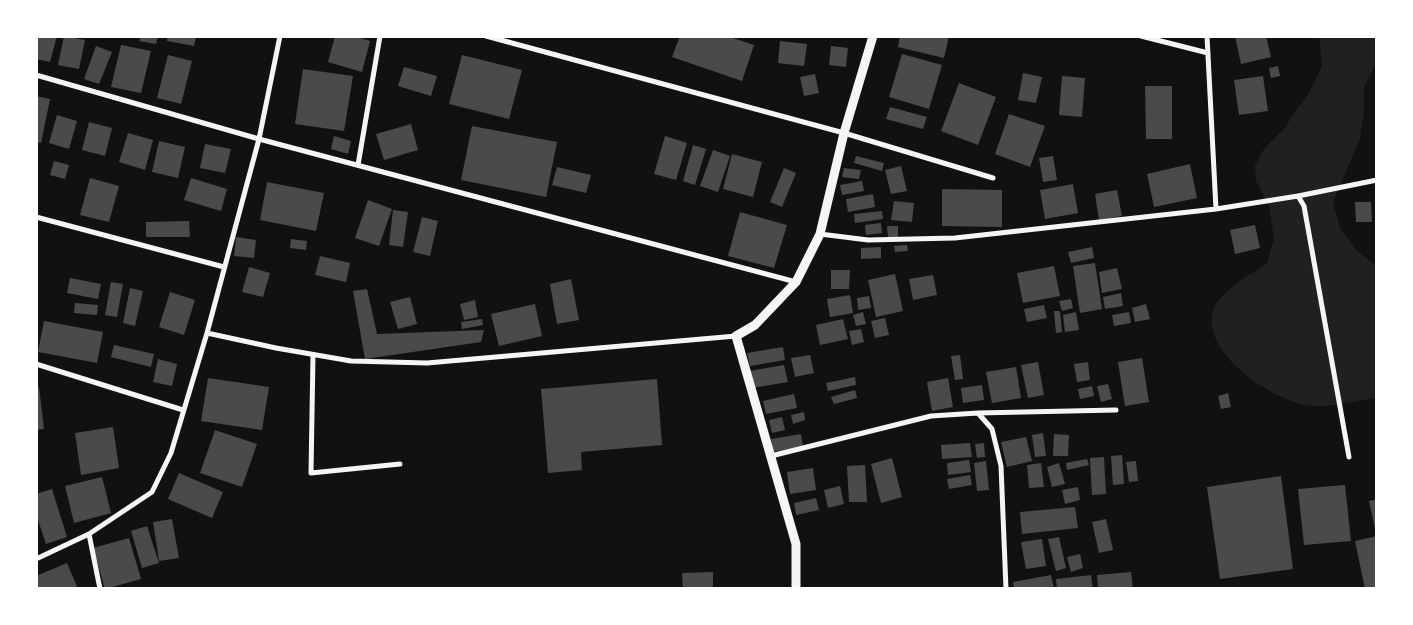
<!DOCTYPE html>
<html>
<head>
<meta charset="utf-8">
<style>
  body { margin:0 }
  #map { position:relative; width:1413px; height:625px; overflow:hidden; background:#111; font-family:Overpass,sans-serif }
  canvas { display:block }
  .frame { position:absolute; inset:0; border:38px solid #fff; pointer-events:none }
</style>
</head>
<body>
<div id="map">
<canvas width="1413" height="625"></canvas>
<div class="frame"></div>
</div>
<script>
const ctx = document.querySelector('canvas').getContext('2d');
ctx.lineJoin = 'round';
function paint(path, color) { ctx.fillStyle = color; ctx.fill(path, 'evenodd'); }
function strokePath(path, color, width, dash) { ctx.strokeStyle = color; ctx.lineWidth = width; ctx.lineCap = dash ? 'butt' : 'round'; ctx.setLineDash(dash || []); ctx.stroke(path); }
paint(new Path2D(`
  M1319 36H1377V62L1364 87V111L1360 139 1333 202 1340 228 1356 250 1377 267V398C1359 400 1328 408 1312 406 1277 403 1205 357 1212 315 1216 292 1249 276 1267 263L1274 239 1269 205 1256 181 1255 165 1264 149 1286 127 1291 117 1309 93 1322 66Z`), '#202020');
paint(new Path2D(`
  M36 36H57L50 62 36 59Z
  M64 36 85 40 79 69 58 65Z
  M141 36H158L156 44 139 41Z
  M168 36H196L194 46 167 41Z
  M335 36H354L370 41 362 72 328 62Z
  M680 36H727L754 45 742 81 672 57Z
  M900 36H949L944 58 898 47Z
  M1235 36H1266L1271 57 1241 64Z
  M780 41 807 44 804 66 778 63Z
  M121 45 151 51 141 93 111 87Z
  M96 46 112 52 99 84 84 79Z
  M831 46 848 48 846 67 829 65Z
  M902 54 942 65 929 109 889 97Z
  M168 55 192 61 181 104 157 98Z
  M462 55 522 70 509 119 449 104Z
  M1278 66 1280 76 1271 78 1269 68Z
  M404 67 437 76 431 96 398 86Z
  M303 69 353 76 344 131 295 124Z
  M1023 73 1042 77 1036 103 1018 100Z
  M815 74 819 93 804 96 800 77Z
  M1062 76 1085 78 1082 117 1059 115Z
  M1263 76 1268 111 1239 115 1234 80Z
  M959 83 996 97 978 145 941 131Z
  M1145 86H1172V139H1146Z
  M36 96 50 99 41 143 36 142Z
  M890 107 927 117 923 129 886 119Z
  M1009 114 1045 126 1030 167 995 154Z
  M57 115 77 121 69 149 49 143Z
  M89 122 112 128 105 156 82 150Z
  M411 124 418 150 384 160 376 134Z
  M472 126 557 142 546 197 461 180Z
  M128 133 153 140 145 170 119 162Z
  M334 136 351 141 348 154 331 149Z
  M665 136 687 143 676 180 654 174Z
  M159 141 185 147 178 178 152 172Z
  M205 144 231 149 225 173 200 168Z
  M693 145 706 149 695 185 683 181Z
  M713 150 730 156 718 192 700 186Z
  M732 154 762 162 753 197 723 189Z
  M856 156 884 163 882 171 854 163Z
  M1053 156 1057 180 1043 182 1039 158Z
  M54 161 69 165 65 179 50 175Z
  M1190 164 1197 198 1154 207 1147 174Z
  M901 166 907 191 891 194 885 170Z
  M557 167 591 175 586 193 552 185Z
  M784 168 796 173 782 207 770 202Z
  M844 168 861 170 859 179 842 177Z
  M90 178 119 186 109 222 80 215Z
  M191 178 227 189 221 211 184 200Z
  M862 181 864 191 842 195 840 185Z
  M267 182 324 193 316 231 260 220Z
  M1073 184 1078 213 1045 219 1040 190Z
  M942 189 1002 190V227L942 226Z
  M1117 190 1122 216 1099 220 1095 194Z
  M873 194 875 207 848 212 846 199Z
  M368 200 392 209 379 246 355 238Z
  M894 201 914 203 912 222 891 220Z
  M1355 202H1371L1372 222H1356Z
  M393 210 408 212 403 247 389 245Z
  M882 211 883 219 855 223 854 214Z
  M740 212 787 225 774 268 728 256Z
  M422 217 438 221 430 256 413 252Z
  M189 221 190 237H146V222Z
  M881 223 882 233 866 235 865 225Z
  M1255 225 1260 248 1235 254 1230 230Z
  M887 226H898V237L888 238Z
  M236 237 256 240 254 258 234 256Z
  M291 239 307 241 306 250 290 248Z
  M907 245 908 251 895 252 894 246Z
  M881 247V258L861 259V248Z
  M1092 247 1094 258 1071 263 1068 252Z
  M320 256 350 263 346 282 315 275Z
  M1095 263 1102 309 1080 313 1073 266Z
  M1054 266 1060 296 1023 303 1017 273Z
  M249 267 270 273 263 297 242 292Z
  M1117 268 1122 289 1102 293 1099 272Z
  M831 270H850L849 289H831Z
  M895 274 903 311 876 317 868 280Z
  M933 275 937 295 913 300 909 279Z
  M70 278 101 284 98 299 67 293Z
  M571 279 579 320 557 324 550 284Z
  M111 282 123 284 117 317 105 315Z
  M130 288 143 291 135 326 123 323Z
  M367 289 377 334 484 330 481 342 365 359 353 291Z
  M170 292 195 300 184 335 159 327Z
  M1121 293 1123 306 1105 309 1103 297Z
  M850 295 853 313 830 317 827 299Z
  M869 296 871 308 858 310 857 298Z
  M410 297 417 324 398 329 390 302Z
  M1071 299 1073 308 1062 311 1059 301Z
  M475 300 478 317 464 320 460 304Z
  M75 303 98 305 97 315 74 313Z
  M535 304 542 336 499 346 491 314Z
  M1146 304 1150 319 1135 322 1132 308Z
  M1044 305 1047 318 1027 322 1024 309Z
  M1054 311H1060L1062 332 1056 333Z
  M863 312 866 324 856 326 853 315Z
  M1076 312 1079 330 1065 332 1063 315Z
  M1129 312 1131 323 1114 326 1112 315Z
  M885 318 889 335 875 338 871 321Z
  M482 319 483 325 462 329 461 322Z
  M843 319 848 339 820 345 816 325Z
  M44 321 103 332 97 363 38 352Z
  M861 329 864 342 852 345 849 331Z
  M114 345 154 354 151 367 111 357Z
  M783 347 785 360 750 366 747 353Z
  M810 355 814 373 795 377 791 358Z
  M960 355 963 379 955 380 951 356Z
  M1142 358 1149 402 1125 406 1118 362Z
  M158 359 177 364 172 386 153 382Z
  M1038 362 1044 395 1028 398 1021 365Z
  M1088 362 1090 380 1077 382 1074 364Z
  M784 365 788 382 752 388 749 371Z
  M1016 367 1021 398 992 403 986 372Z
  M855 377 856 385 828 391 826 383Z
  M208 378 269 387 262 430 201 421Z
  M948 378 953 407 932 411 927 382Z
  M657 379 662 445 581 452 582 470 548 473 541 389Z
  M1108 384 1112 399 1101 402 1097 386Z
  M982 385 984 400 963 403 961 388Z
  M1092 386 1094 396 1080 399 1078 389Z
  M39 387 44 429 36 430V388Z
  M855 390 857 398 834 404 831 397Z
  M1228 393 1231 407 1221 409 1218 396Z
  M794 394 797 408 766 414 763 401Z
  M804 412 805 420 793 424 791 415Z
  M782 417 785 430 772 433 769 420Z
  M113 427 119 468 81 475 75 433Z
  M215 430 257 444 242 487 200 473Z
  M1043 433 1046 456 1035 457 1032 435Z
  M801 434 803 447 773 452 771 439Z
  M1054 434 1069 435 1068 456H1053Z
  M1026 437 1032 461 1007 467 1001 442Z
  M970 443 972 457 942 459 941 445Z
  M984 443 985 457 977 458 975 444Z
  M1122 455 1124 484 1113 485 1111 456Z
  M1104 457 1106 494 1092 495 1090 458Z
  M892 458 902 497 881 503 871 464Z
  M1087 459 1089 465 1067 470 1066 463Z
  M969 460 971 472 948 475 947 463Z
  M986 461 989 490 977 491 974 463Z
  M1136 461 1138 481 1129 482 1126 462Z
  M1041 463 1044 487 1029 488 1027 465Z
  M1059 463 1065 484 1052 487 1047 467Z
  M865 465 867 502H849L847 466Z
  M813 468 816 490 790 494 787 472Z
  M179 473 223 492 212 518 168 499Z
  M970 475 972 485 949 489 947 479Z
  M1281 476 1293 569 1220 579 1207 487Z
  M102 477 111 513 74 523 65 486Z
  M1345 485 1351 541 1304 545 1298 489Z
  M840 486 844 504 828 508 824 490Z
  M1078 487 1080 500 1065 504 1062 490Z
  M52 489 67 537 46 544 36 514V494Z
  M816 498 819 510 796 515 794 503Z
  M1377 499V533H1376L1369 501Z
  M1075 507 1078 528 1022 534 1020 512Z
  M172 519 179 558 159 561 153 522Z
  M1106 519 1113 550 1099 553 1092 522Z
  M147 526 159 563 142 568 131 531Z
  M1377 536V589H1365L1355 541Z
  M1059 537 1066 568 1056 571 1048 539Z
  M129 538 141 579 105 589 93 548Z
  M1042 539 1046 566 1026 569 1021 542Z
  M1080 554 1083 568 1071 572 1067 557Z
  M67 563 78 589H36V576Z
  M713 572V589H683L682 573Z
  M1131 572 1133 589H1098L1097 575Z
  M1051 575 1054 589H1014L1013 582Z
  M1091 575 1093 589H1057L1056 579Z`), '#4a4a4a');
strokePath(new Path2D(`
  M486 36 844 133 993 178
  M1141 36 1208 53
  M1207 36 1216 209
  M36 75 259 139 796 282
  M358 165 380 36
  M1298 196 1377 180
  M36 217 224 267
  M820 234 868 240 955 238 1216 209 1298 196 1304 206 1349 457
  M207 333 276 348 351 361 427 363 736 336
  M313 355 311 473 400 464
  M36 364 183 410
  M978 413 1116 410
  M771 456 931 416 978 413 992 429 1001 466 1006 589
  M89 534 100 589
  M36 559 89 534 152 492 171 453 207 333 259 139 280 36`), '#f5f5f5', 5);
strokePath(new Path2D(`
  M796 589V544L736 336 755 325 796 282 820 234 844 133 873 36`), '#f5f5f5', 9);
</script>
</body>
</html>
